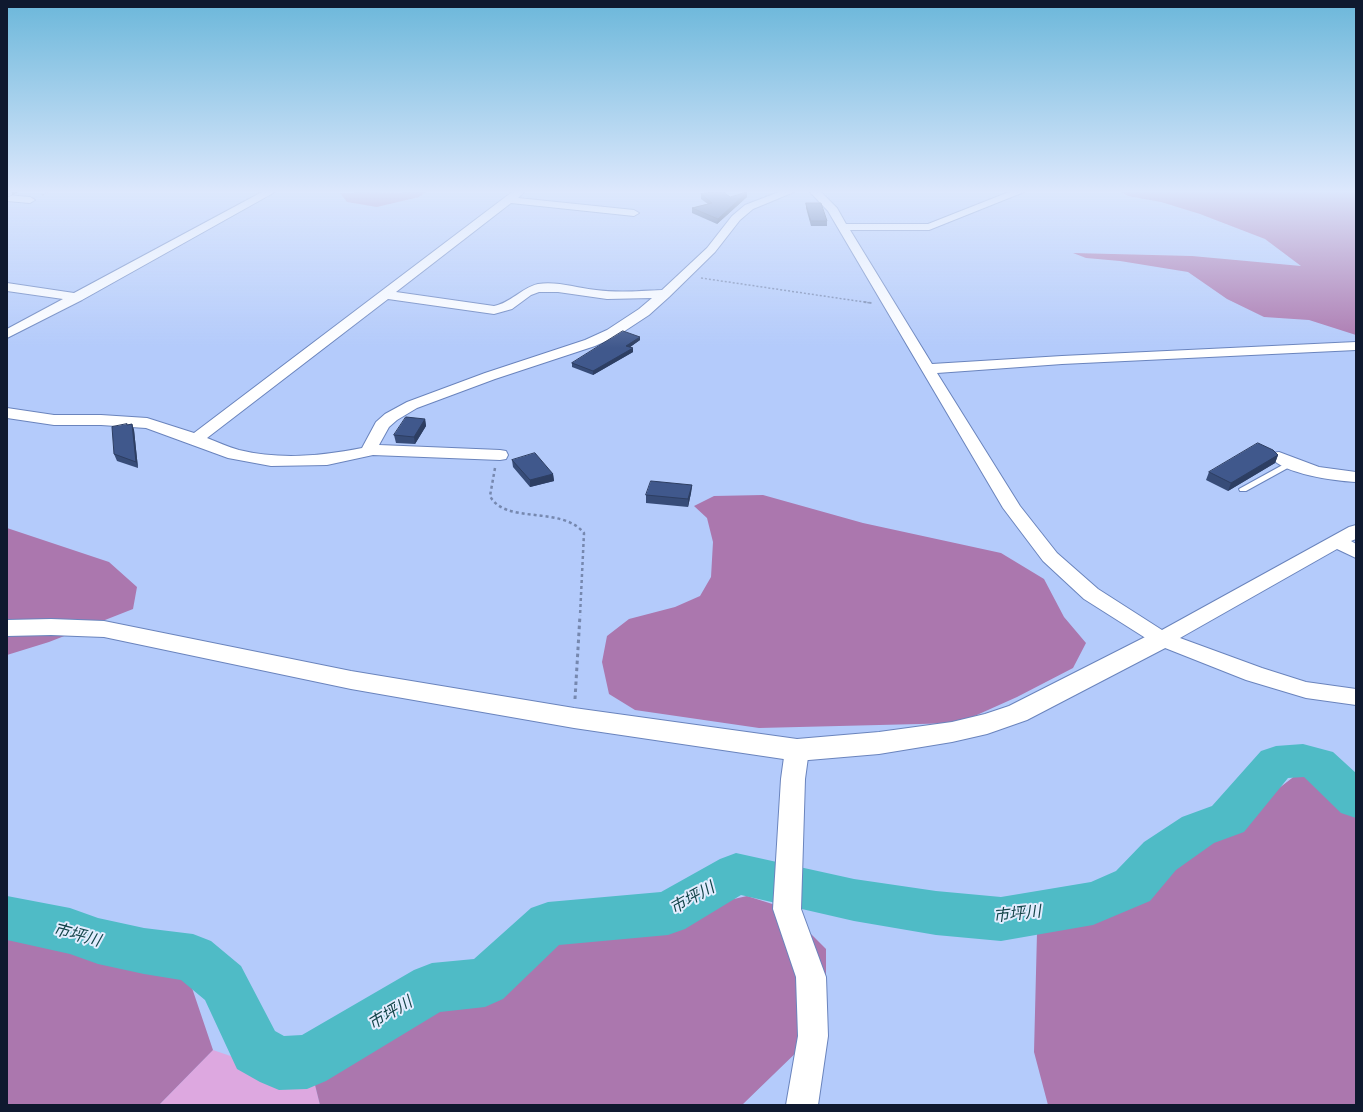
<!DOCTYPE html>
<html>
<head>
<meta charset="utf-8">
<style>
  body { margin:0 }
  #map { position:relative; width:1363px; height:1112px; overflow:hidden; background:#b4cbfb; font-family:"Playfair Display",serif }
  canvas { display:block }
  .frame { position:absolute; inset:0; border:8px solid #0f192f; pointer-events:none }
</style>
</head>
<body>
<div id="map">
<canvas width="1363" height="1112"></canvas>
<div class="frame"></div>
</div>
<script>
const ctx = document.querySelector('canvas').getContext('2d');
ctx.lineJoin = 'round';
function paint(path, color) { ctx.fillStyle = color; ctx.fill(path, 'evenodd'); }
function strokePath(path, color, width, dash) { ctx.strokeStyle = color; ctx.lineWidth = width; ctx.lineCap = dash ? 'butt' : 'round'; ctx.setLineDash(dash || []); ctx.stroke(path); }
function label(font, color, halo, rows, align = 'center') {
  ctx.font = font + ' "Playfair Display","Noto Sans JP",serif'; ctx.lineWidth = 4; ctx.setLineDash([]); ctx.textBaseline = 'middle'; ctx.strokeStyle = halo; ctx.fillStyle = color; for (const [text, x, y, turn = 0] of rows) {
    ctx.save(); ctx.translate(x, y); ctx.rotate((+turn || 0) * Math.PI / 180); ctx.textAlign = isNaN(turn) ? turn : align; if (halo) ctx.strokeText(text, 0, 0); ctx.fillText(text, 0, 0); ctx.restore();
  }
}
paint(new Path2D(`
  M213 1050 315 1085 320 1105H159Z`), '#dda8e0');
paint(new Path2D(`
  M426 192 419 197 377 207 347 202 340 193Z
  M1121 192H1356V335L1309 320 1264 317 1227 299 1188 272 1120 261 1086 258 1073 253 1192 256 1301 266 1265 239 1200 214 1161 202 1128 196Z
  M763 495 863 523 1001 553 1044 579 1064 617 1086 643 1073 668 1017 697 959 723 759 728 635 710 609 694 602 662 607 636 629 619 675 607 700 596 711 577 713 542 707 518 694 506 714 496Z
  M7 528 109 562 137 587 133 609 49 642 7 655Z
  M1296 775 1333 779 1356 796V1105H1048L1034 1052 1037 933 1046 920 1112 897 1187 836 1243 816Z
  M747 896 785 908 826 949V987L805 1044 742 1105H320L315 1085 419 1012 504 978 572 926 668 914Z
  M7 921 40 934 169 958 190 982 213 1050 159 1105H7Z`), '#ab77ae');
paint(new Path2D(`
  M1303 744 1333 752 1356 773V818L1341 813 1304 777 1288 778 1244 832 1214 843 1176 870 1150 901 1093 925 1001 941 936 935 854 921 741 895 685 929 668 935 559 945 503 999 485 1007 440 1012 326 1081 307 1089 279 1090 260 1082 237 1069 205 1000 181 980 144 974 98 964 70 954 7 940V896L70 908 98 918 144 928 193 934 211 941 241 966 275 1031 284 1036 302 1035 414 970 432 963 474 959 531 908 548 902 661 892 720 859 736 853 854 879 936 891 1001 897 1091 882 1116 871 1144 842 1182 817 1212 806 1261 751 1276 746Z`), '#4fbbc6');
const service = new Path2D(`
  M1288 462H1291L1295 464 1246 491H1240L1239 489Z`);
const minor = new Path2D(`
  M262 192H275L82 300 7 338V329L63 299 7 291V283L74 293Z
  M512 192H524L518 198 634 210 639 213 634 216 511 203 396 292 494 306C511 303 521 288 538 284 557 281 577 288 596 290 618 293 640 291 662 290L707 248 732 216 745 205 779 192H794L753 209 740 220 715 252 669 297 649 315 617 336 595 346 495 379 417 408 397 420 389 427 379 445 500 450 506 451 508 455 506 459 500 460 373 455 327 465 271 466 228 458 146 428 101 425H54L7 418V408L54 415H101L147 418 194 433ZM539 292H558L607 299 652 298 639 309 607 330 585 340 485 373 407 402 385 414 376 422 362 448C321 456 280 460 239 450 228 447 218 442 207 438L388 299 494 314 512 309 531 295Z
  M810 192H821L837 208 846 224H928L1009 192H1024L929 230H850L932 364 1062 356 1356 342V350L1062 364 937 373 1020 506 1057 553 1098 589 1162 630 1349 527 1356 525V539L1351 541 1356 544V558L1337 549 1180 638 1262 668 1306 682 1356 689V705L1306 698 1246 680 1155 644 1084 599 1043 561 1003 508 828 211Z
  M7 195 30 197 35 200 30 203 7 201Z
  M1279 452 1319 467 1356 472V482C1336 481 1282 474 1271 457L1273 453Z
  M797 741 805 743 809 750 805 779 801 909 826 977 828 1036 818 1105H786L798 1036 796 977 773 909 781 779 785 750 789 743Z`);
const tertiary = new Path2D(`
  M51 619 104 621 351 671 574 708 797 739 879 732 952 722 985 714 1009 706 1153 633 1162 631 1171 633 1174 639 1171 645 1027 720 987 734 952 742 879 754 797 761 574 728 351 689 104 637 51 635 7 636V620Z`);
strokePath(service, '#6a84bd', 2);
strokePath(minor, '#6a84bd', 2);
strokePath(tertiary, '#6a84bd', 2);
strokePath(new Path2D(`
  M42 195 49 192
  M701 278 871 303`), '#7688af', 1.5, [2, 2]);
strokePath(new Path2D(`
  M864 302 872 303`), '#7688af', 2, [2.5, 2.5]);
strokePath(new Path2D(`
  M495 468 490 496C505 525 561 505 584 533L580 616`), '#7688af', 2.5, [3, 3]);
strokePath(new Path2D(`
  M575 699 580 615`), '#7688af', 3, [3.5, 3.5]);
paint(service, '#fff');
paint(minor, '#fff');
paint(tertiary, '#fff');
const rail = new Path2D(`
  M7 196 16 192`);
strokePath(rail, '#3b4865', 3);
strokePath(rail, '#e2ecfe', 2, [5.5]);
paint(new Path2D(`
  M701 194 730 197H747L717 224 692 213V208L708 204 701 199Z
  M806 203 827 221V226H811L806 208Z
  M640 337V340L630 347 633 352 593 375 572 367V363Z
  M425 419 426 426 415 444 396 443 394 435Z
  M132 424 134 430 138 468 117 461 114 454 127 425Z
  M1278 455 1275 463 1228 491 1206 480 1209 472Z
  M512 460 553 474 554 481 530 487 513 467Z
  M692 485 691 493 688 507 646 503V495Z`), '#374c78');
paint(new Path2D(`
  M747 192V197L717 224 718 219Z
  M640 337V340L626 350V346Z
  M633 348V352L593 375V371Z
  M425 419 426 426 415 444 414 437Z
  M132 424 134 430 138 468 136 462Z
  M1278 455 1275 463 1228 491 1231 483Z
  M553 474 554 481 530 487V480Z
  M692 485 691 493 688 507V499Z`), '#2d3e62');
const building = new Path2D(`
  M715 192H724L730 197 747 192 718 219 692 208 712 203 701 194Z
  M806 203H821L827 221H811Z
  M623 331 640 337 626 346 633 348 593 371 572 363Z
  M406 417 425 419 414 437 394 435Z
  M127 424V425L132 424 136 462 114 454 112 427Z
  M1258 443 1273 450 1278 455 1231 483 1209 472Z
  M535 453 553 474 530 480 512 460Z
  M651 481 692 485 688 499 646 495Z`);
paint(building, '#40588c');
strokePath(building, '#2d3e62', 1);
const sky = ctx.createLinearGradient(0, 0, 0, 348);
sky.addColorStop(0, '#6bb7da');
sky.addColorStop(0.55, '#dde8fd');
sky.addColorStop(1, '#dde8fd00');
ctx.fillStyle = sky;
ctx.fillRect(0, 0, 1363, 348);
label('italic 16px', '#14454a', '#e2ecfe', [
  ["市坪川",692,898,-29],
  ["市坪川",1017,914,-6],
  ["市坪川",77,935,15],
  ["市坪川",390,1013,-31]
]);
</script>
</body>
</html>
